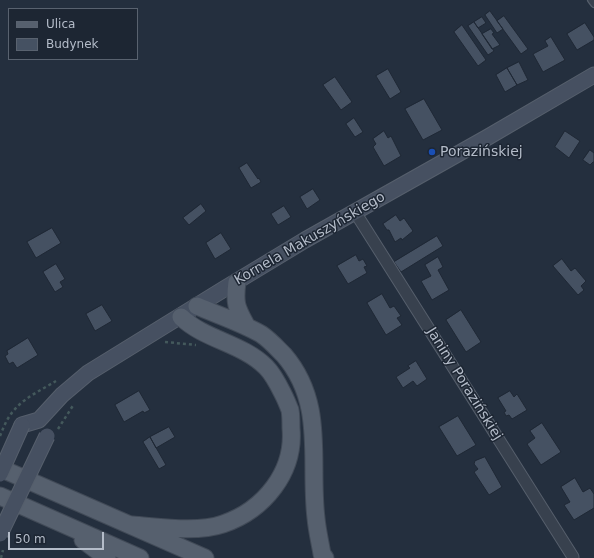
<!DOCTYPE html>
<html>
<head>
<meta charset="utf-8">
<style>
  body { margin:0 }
  #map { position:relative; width:594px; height:558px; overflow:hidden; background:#242f3e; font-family:"DejaVu Sans",sans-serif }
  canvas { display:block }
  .legend { position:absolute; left:8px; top:8px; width:130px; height:52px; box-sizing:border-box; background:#1d2633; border:1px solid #59626f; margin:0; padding:5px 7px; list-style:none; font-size:12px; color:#b4bcc9 }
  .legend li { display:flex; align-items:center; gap:8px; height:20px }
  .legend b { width:20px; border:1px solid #59626f }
  .scale { position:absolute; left:8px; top:532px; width:96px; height:18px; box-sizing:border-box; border:2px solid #b4bcc9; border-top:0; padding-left:5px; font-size:12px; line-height:14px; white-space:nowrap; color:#b4bcc9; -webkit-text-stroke:3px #1d2633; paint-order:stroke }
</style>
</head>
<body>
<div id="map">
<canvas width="594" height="558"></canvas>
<ul class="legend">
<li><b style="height:5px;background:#56606e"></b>Ulica</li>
<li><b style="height:11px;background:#455162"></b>Budynek</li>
</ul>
<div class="scale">50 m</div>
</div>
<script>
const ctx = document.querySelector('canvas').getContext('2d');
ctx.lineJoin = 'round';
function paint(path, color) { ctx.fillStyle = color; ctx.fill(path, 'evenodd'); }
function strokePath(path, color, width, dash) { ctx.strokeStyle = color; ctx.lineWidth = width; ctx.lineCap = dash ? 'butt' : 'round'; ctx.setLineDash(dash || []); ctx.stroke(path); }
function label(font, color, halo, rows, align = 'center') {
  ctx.font = font + ' "DejaVu Sans",sans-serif'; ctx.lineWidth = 3; ctx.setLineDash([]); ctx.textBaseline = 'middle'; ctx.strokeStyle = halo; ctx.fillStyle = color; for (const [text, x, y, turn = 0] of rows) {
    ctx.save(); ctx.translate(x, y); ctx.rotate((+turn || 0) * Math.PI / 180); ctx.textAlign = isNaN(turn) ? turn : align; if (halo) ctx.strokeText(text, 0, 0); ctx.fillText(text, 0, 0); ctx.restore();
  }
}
const building = new Path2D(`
  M490 11 503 29 497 33 485 15Z
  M504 16 528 49 521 54 497 21Z
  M482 17 486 23 478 28 474 22Z
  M474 22 494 51 488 55 468 26Z
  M585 23 594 37V40L577 50 567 34Z
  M462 25 486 60 478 66 454 32Z
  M491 29 494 33 492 34 500 45 492 49 482 34Z
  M551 37 565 60 543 72 533 54 548 46 545 41Z
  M519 62 528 80 517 85 507 68Z
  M507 68 517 85 505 92 496 75Z
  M388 69 401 92 390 99 376 76Z
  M335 77 352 102 341 110 323 85Z
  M424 99 442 130 423 140 405 109Z
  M354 118 363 132 355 137 346 124Z
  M384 131 388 138 391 136 401 156 384 166 373 147 376 144 373 139Z
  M565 131 580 141 569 158 555 147Z
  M590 150 594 153V162H593L590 165 583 160Z
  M247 163 258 179 259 178 261 182 251 188 239 168Z
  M313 189 320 200 307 209 300 197Z
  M201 204 206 211 189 225 183 218Z
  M284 206 291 217 278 225 271 214Z
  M396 215 400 221 404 218 413 231 402 240 401 238 395 242 389 230H387L383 224Z
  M52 228 61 243 36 258 27 242Z
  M221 233 231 249 215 259 206 243Z
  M437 236 443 246 401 272 394 262Z
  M356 255 359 261 363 259 367 266 364 267 367 273 348 284 337 266Z
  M438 257 443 267 438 270 449 290 432 300 421 281 431 276 425 265Z
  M562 259 571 271 575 268 586 281 581 286 584 290 578 295 553 266Z
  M56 264 65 279 60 282 63 287 55 292 43 272Z
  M382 294 390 308 394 306 401 316 397 318 402 325 386 335 367 303Z
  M102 305 112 321 95 331 86 314Z
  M461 310 481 342 466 352 446 320Z
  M28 338 38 355 17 368 13 362 9 364 5 356 8 354 7 351Z
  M416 361 427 379 417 386 413 381 403 388 396 377 410 368 408 366Z
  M139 391 150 410 144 413 143 411 124 422 115 405Z
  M510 391 514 397 517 394 527 410 512 419 509 415 506 416 504 412 506 411 498 398Z
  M458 416 476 445 457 456 439 427Z
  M542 423 561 452 541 465 527 444 535 438 530 431Z
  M169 427 175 437 156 448 150 437Z
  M150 437 166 465 159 469 143 442Z
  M485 457 502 487 489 495 474 472 478 469 474 464 475 461Z
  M575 478 583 492 590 488 594 494V508L574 520 564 505 570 502 561 487Z`);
paint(building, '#455162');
strokePath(building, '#1f2835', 1);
const lane = new Path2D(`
  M591 0 594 4`);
const street = new Path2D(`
  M355 212 573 557`);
const secondary = new Path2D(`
  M22 425 39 420 62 395 88 373 224 289 305 240 488 137 594 75`);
const primary = new Path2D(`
  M237 282C234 305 237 308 247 327
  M197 306C218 315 242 323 261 334 270 340 277 348 284 355 326 404 309 461 316 518 317 530 320 542 322 554L325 558
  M0 468 205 558
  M0 496 140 558
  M132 525C160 527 197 533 223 524 264 510 295 472 291 428 291 422 291 415 290 410 288 405 286 400 284 396 279 386 274 375 266 367 242 343 205 340 181 317
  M83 540 107 558`);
strokePath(lane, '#565f6c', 8);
strokePath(street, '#565f6c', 13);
strokePath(secondary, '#565f6c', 17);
strokePath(primary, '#414a57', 19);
strokePath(new Path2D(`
  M165 342 196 345
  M58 429 74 404
  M0 436C4 426 8 416 16 408 26 397 43 389 56 381
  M1 558 3 550`), '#44595c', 2.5, [3, 3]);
strokePath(lane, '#38414e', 5.5);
strokePath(street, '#38414e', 11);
strokePath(secondary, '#465061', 15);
strokePath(primary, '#56606e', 17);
const secondaryBridge = new Path2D(`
  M0 474 22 425
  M0 534 47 436`);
strokePath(secondaryBridge, '#565f6c', 17, []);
strokePath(secondaryBridge, '#465061', 15);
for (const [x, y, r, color] of [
  [432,152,4,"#1a4fb4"]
]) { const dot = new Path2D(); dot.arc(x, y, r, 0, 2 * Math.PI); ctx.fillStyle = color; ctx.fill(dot); strokePath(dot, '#1d2633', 1.5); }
label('14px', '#b4bcc9', '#1d2633', [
  ["Porazińskiej",440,152]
], 'left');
label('14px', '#b4bcc9', '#1d2633', [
  ["Kornela Makuszyńskiego",310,239,-30],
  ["Janiny Porazińskiej",464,384,58]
]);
</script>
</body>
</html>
